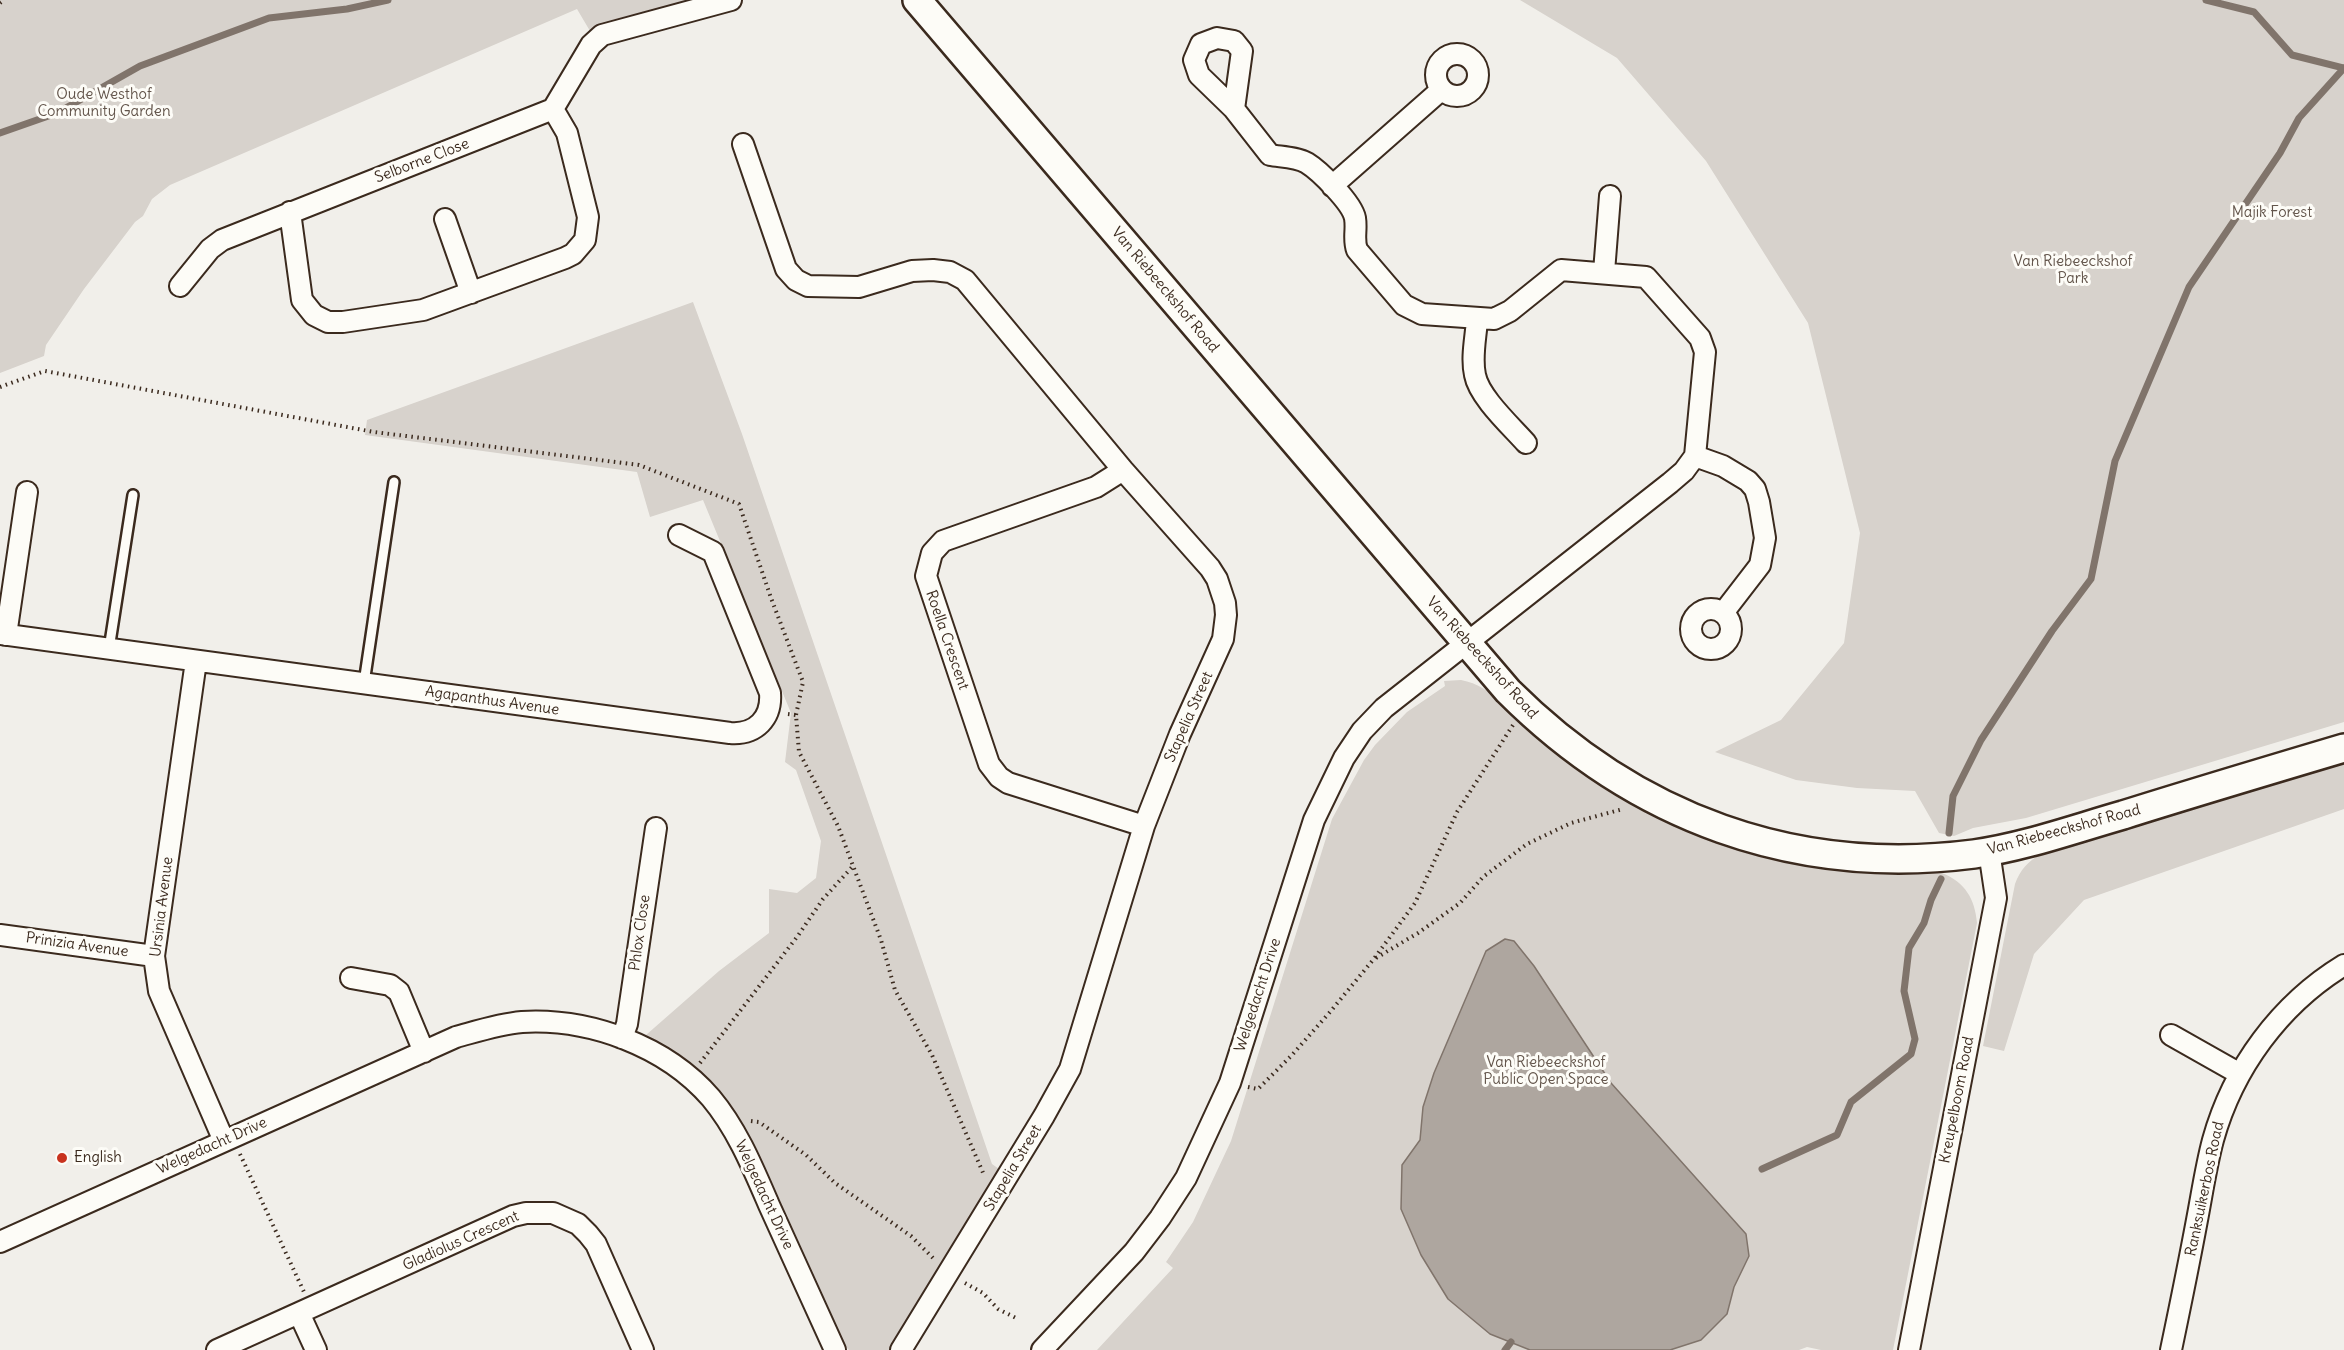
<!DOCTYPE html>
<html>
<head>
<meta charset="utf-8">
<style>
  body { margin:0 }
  canvas { display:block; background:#f1efea }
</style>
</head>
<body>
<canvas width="2344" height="1350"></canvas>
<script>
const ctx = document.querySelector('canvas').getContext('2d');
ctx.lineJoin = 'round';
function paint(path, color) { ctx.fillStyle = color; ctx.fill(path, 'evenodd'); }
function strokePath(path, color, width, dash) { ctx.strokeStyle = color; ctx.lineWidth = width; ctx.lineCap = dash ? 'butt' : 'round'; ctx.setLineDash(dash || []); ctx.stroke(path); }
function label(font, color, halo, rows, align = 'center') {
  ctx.font = font + ' Delius,sans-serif'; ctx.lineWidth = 6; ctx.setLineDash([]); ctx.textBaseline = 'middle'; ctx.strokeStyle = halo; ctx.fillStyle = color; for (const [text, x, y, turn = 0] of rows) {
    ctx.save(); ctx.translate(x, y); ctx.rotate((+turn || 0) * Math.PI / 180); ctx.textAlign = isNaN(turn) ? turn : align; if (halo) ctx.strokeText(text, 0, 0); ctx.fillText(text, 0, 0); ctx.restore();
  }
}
paint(new Path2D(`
  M0 0H691L600 23 590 31 577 9 170 185 152 199 143 216 135 222 84 289 46 345 44 356 0 373Z
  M1520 0H2344V722L2026 818 1973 828 1954 836 1939 833 1915 791 1857 788 1796 780 1715 752 1781 720 1844 643 1860 533 1808 323 1706 161 1617 58Z
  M693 302 742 434 992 1164 999 1169 889 1350H849L846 1347C827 1304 808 1261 788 1218 751 1136 730 1080 646 1035L719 971 769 933V889L797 893 816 878 821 841 796 770 785 762 791 713 703 500 650 517 637 472 365 435 367 420Z
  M1461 680C1494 686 1513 716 1536 737 1567 764 1601 787 1638 807 1706 844 1782 864 1860 872 1887 874 1915 868 1942 873 1965 882 1975 899 1977 923L1893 1350H1821L1807 1347 1799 1350H1097L1173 1268 1166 1262 1193 1222 1231 1141 1332 819 1364 760 1375 745 1407 712 1445 686 1444 681Z
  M2344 762V809L2084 900 2034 954 2004 1051 1983 1046 2015 884C2020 870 2028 861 2041 854Z`), '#d7d2cc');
const water = new Path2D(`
  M1505 939 1514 941 1534 966 1611 1083 1746 1234 1749 1256 1734 1287 1727 1314 1701 1340 1670 1350H1530L1490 1334 1448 1299 1421 1255 1401 1209 1402 1165 1420 1140 1423 1107 1434 1073 1486 951Z`);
paint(water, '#aea69f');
strokePath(water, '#80746b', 1.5);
strokePath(new Path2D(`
  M2206 0 2254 12 2292 55 2344 68
  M0 133 57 113 140 66 269 18 347 9 388 0
  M1949 833 1953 796 1981 740 2052 631 2091 579 2115 461 2189 287 2280 153 2299 118 2344 68
  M1762 1169 1837 1135 1851 1102 1911 1054 1915 1039 1904 991 1909 948 1924 923 1931 900 1941 879
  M1505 1350 1511 1342`), '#80746b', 7);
const lane = new Path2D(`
  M109 649 133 495
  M364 683 394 482`);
const street = new Path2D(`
  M1436 75a21 21 0 1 1 42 0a21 21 0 1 1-42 0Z
  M743 144 786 269 796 280 808 286 859 287 912 271 933 270 950 272 965 280 1123 470 1210 568 1217 579 1225 603 1226 615 1223 639 1180 734 1144 826 1070 1069 1044 1116 901 1350
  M1332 186 1441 90
  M290 212 302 300 314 315 328 322H343L423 310 565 258 573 254 585 240 588 217 567 133 553 109
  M445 219 471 293
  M1604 272 1610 196
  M180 286 210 249 222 240 553 109 591 45 602 35 731 0
  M1477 319C1476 337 1471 357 1475 375 1479 397 1511 426 1526 443
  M1695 456 1723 466 1748 481 1755 489 1759 502 1765 538 1760 565 1723 613
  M1123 470 1096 487 943 541 932 553 926 576 989 764 999 777 1008 783 1144 826
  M1691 629a20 20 0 1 1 40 0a20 20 0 1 1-40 0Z
  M0 634 730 733C756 735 772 718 770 693L713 552 679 535
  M6 635 27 492
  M196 661 154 956 159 991 224 1141
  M0 935 154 956
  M351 978 390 985 399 992 424 1052
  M2171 1035 2240 1074
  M622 1038 627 1024 656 828
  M0 1242 456 1037C478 1031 499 1024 522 1022 590 1018 666 1046 711 1098 737 1129 753 1168 769 1205 791 1253 813 1302 835 1350
  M299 1313 316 1350
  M217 1350 513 1216 526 1213H553L578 1224 588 1234 596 1244 643 1350
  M1042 1350 1134 1252 1160 1218 1186 1178 1230 1083 1314 820 1344 758 1362 731 1384 708 1670 483 1684 471 1695 456 1705 352 1700 338 1646 277 1561 270 1510 311 1494 319 1422 314 1404 305 1357 250C1353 239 1357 230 1355 218 1352 203 1320 171 1307 163 1297 157 1281 157 1270 155L1234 109 1199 75 1194 60 1201 44 1217 38 1234 41 1242 51 1234 109
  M1909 1350 1996 898 1989 851
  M2171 1350C2180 1307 2189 1263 2197 1220 2202 1194 2206 1166 2213 1140 2233 1068 2280 1004 2344 965`);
const secondary = new Path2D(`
  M917 0 1508 691C1635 818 1795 877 1974 854 2024 847 2074 829 2123 815 2196 792 2270 770 2344 748`);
strokePath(lane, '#3b2a1e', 14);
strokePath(street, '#3b2a1e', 24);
strokePath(secondary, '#3b2a1e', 32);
strokePath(new Path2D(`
  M0 3 4 0
  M0 387 45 371 374 432 639 465 739 504 771 598 803 682 796 715
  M788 714 796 715 799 752 838 826 881 940 895 990 932 1055 984 1175
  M1376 958 1418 933 1460 903 1483 877 1527 844 1571 823 1623 809
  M700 1063 797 937 823 899 853 866
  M1248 1087 1258 1089 1292 1055 1330 1012 1373 960 1415 903 1457 812 1513 725
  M751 1121 759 1122 806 1155 835 1183 911 1236 933 1258
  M240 1154 304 1292
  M965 1283 983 1293 998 1309 1018 1319`), '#3b2a1e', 4, [1.5, 4.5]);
strokePath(lane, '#fdfcf7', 9);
strokePath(street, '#fdfcf7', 20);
strokePath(secondary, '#fdfcf7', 27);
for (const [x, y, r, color] of [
  [62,1158,6,"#c8321e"]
]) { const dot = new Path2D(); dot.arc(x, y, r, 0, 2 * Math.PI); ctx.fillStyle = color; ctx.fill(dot); strokePath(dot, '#fdfcf7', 2); }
label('15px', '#62544a', '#fdfcf7', [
  ["Oude Westhof",104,95],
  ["Community Garden",104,112],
  ["Majik Forest",2272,213],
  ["Van Riebeeckshof",2073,262],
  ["Park",2073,279],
  ["Van Riebeeckshof",1546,1063],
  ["Public Open Space",1546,1080]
]);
label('15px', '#3b2a1e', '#fdfcf7', [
  ["Selborne Close",422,161,-21],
  ["Van Riebeeckshof Road",1165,290,50],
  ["Roella Crescent",947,640,71],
  ["Van Riebeeckshof Road",1482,658,48],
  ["Agapanthus Avenue",492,701,8],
  ["Stapelia Street",1189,717,-66],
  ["Van Riebeeckshof Road",2064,830,-15],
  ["Ursinia Avenue",162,907,-83],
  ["Phlox Close",640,933,-82],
  ["Prinizia Avenue",77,945,8],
  ["Welgedacht Drive",1258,995,-72],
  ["Kreupelboom Road",1957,1100,-79],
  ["Welgedacht Drive",212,1146,-24],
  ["Stapelia Street",1013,1168,-59],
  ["Ranksuikerbos Road",2205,1189,-78],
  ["Welgedacht Drive",764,1195,65],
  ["Gladiolus Crescent",461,1241,-24]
]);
label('15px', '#3b2a1e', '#fdfcf7', [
  ["English",74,1158]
], 'left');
</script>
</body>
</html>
